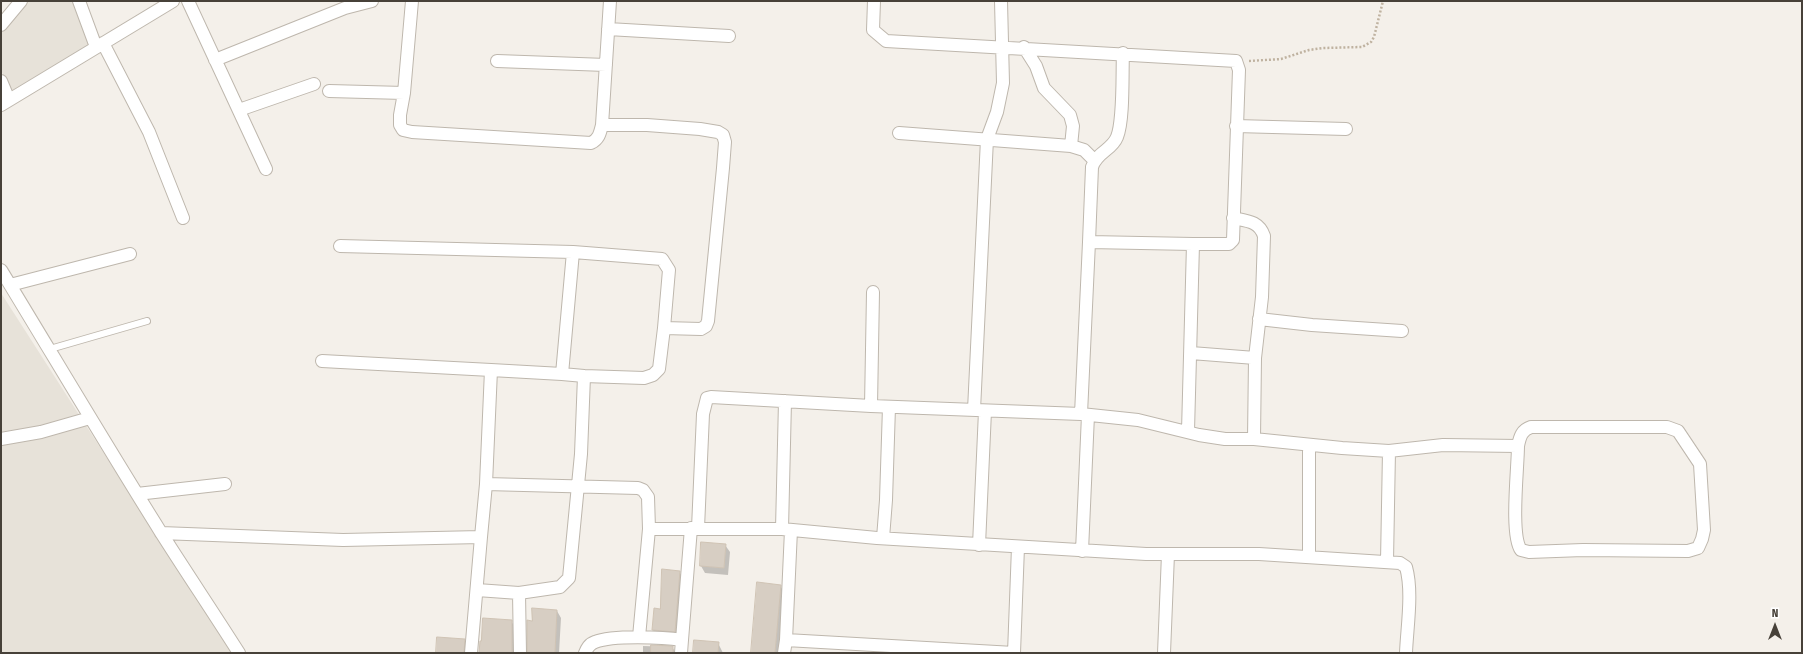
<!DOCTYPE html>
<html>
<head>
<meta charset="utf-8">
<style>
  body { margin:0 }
  #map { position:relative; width:1803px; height:654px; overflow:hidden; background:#f4f0ea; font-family:"Fira Sans Condensed",sans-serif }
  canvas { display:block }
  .frame { position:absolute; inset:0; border:2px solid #474139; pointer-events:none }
  .north { position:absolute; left:1755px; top:606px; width:40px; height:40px; -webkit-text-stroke:3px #fff; paint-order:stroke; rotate:0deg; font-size:11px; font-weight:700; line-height:16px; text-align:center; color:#474139 }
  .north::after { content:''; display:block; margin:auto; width:14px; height:18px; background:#474139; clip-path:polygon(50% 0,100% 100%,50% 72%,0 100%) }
</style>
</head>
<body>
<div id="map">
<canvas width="1803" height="654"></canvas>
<div class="frame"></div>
<div class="north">N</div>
</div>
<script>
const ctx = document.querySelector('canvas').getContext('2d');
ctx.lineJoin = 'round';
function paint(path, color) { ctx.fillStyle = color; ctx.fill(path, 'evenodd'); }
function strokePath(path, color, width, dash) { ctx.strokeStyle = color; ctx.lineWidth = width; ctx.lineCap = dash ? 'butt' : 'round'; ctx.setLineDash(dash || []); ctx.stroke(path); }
paint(new Path2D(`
  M26 1H76L93 45 11 94 1 70V31Z
  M1 293 232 653H1Z`), '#e7e2d9');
paint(new Path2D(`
  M702 543 725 545 730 552 728 575 705 573 701 566Z
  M679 572 684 579 679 639 658 637 653 630Z
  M780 586 785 593 780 653H752Z
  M557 611 561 618 559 653H528L533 622Z
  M511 621 518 632V653H479Z
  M464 640 468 648V653H437Z
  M718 643 723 653H694Z
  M643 646 672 647 676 653H643Z`), '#0003');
const building = new Path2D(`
  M701 542 726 544 724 568 700 566Z
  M662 569 680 571 675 632 652 630 654 608 660 609Z
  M757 582 781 585 775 653H751Z
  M532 608 557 610 555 653H527V620L532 621Z
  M483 618 512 620V653H479L480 641H481Z
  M437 637 465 639 464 653H436Z
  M694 640 719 642 718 653H693Z
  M651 645 673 646V653H651Z`);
paint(building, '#d7cec3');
strokePath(building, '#cfc3b4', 1);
const lane = new Path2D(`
  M50 349 147 321`);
const street = new Path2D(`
  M79 1 96 47
  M188 1 266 169
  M412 1 404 93 400 115V125L403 130 412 132 591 143C599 139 600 133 602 125L610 1
  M874 1 873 30 886 41 1236 61 1239 70 1233 240 1229 244H1193
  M1 25 21 1
  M608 29 729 36
  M103 43 149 132 183 218
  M1024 47 1036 66 1044 88 1070 115 1073 126 1071 146 1084 150 1094 160
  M215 60 345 8 372 1
  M497 61 606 65
  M1 81 9 100
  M329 91 404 93
  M1 105 173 1
  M239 110 314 84
  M1236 126 1346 129
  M899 133 1071 146
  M1233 218C1247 221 1259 221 1264 236L1262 297 1255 358 1254 439
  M1089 242 1092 167C1097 152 1112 150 1117 137 1124 120 1122 74 1123 53
  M340 246 573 252
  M1 270C54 357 106 445 160 531 186 572 213 612 239 653
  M10 285 130 254
  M873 292 871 406 1081 414 1138 420 1199 435 1225 439H1254L1342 448 1389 451 1443 445 1518 446C1518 467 1510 535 1521 550L1529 552 1583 550 1688 551 1698 548 1702 539 1704 530 1700 464 1678 431 1667 427H1531C1522 430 1520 436 1518 446
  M1259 319 1312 325 1402 331
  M1191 353 1255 358
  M322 361 491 370
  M584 376 562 374 573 252 662 259 669 270 664 328
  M974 410 987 139 997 112 1003 83 1001 1
  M1081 414 1089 242 1193 244 1188 431
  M1 439 41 432 90 418
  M486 484 491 370 562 374
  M137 494 225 484
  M698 528 703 414 707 398 711 397 871 406
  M782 529 785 401
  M791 530 786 640 1014 653
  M161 533 343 540 481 537 486 484 638 488 643 490 648 497 649 529H782L877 538 1146 554H1259L1400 563 1406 567C1413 592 1407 627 1406 653
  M883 538 886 500 889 407
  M979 545 985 411
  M1082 551 1088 415
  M1309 557V445
  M1387 561 1389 451
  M477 590 519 593 520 653
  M519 593 560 587 569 578 581 454 584 376 644 378 653 375 659 369 664 328 701 329 706 326 708 321 723 168 725 142 723 135 718 132 700 129 647 125H602
  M639 637 649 529
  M682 640 691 528
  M471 653 481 537
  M585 653C587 648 589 644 595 642 612 635 663 637 682 640L681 653
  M784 653 786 640
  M1014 653 1018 547
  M1164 653 1168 554`);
strokePath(lane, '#beb7ad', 8);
strokePath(street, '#beb7ad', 14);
strokePath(new Path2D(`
  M1249 61 1281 59 1309 50 1323 48 1362 47 1371 42 1374 37 1383 1`), '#bfb2a0', 2.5, [2, 2]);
strokePath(lane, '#fff', 6);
strokePath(street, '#fff', 12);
</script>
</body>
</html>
